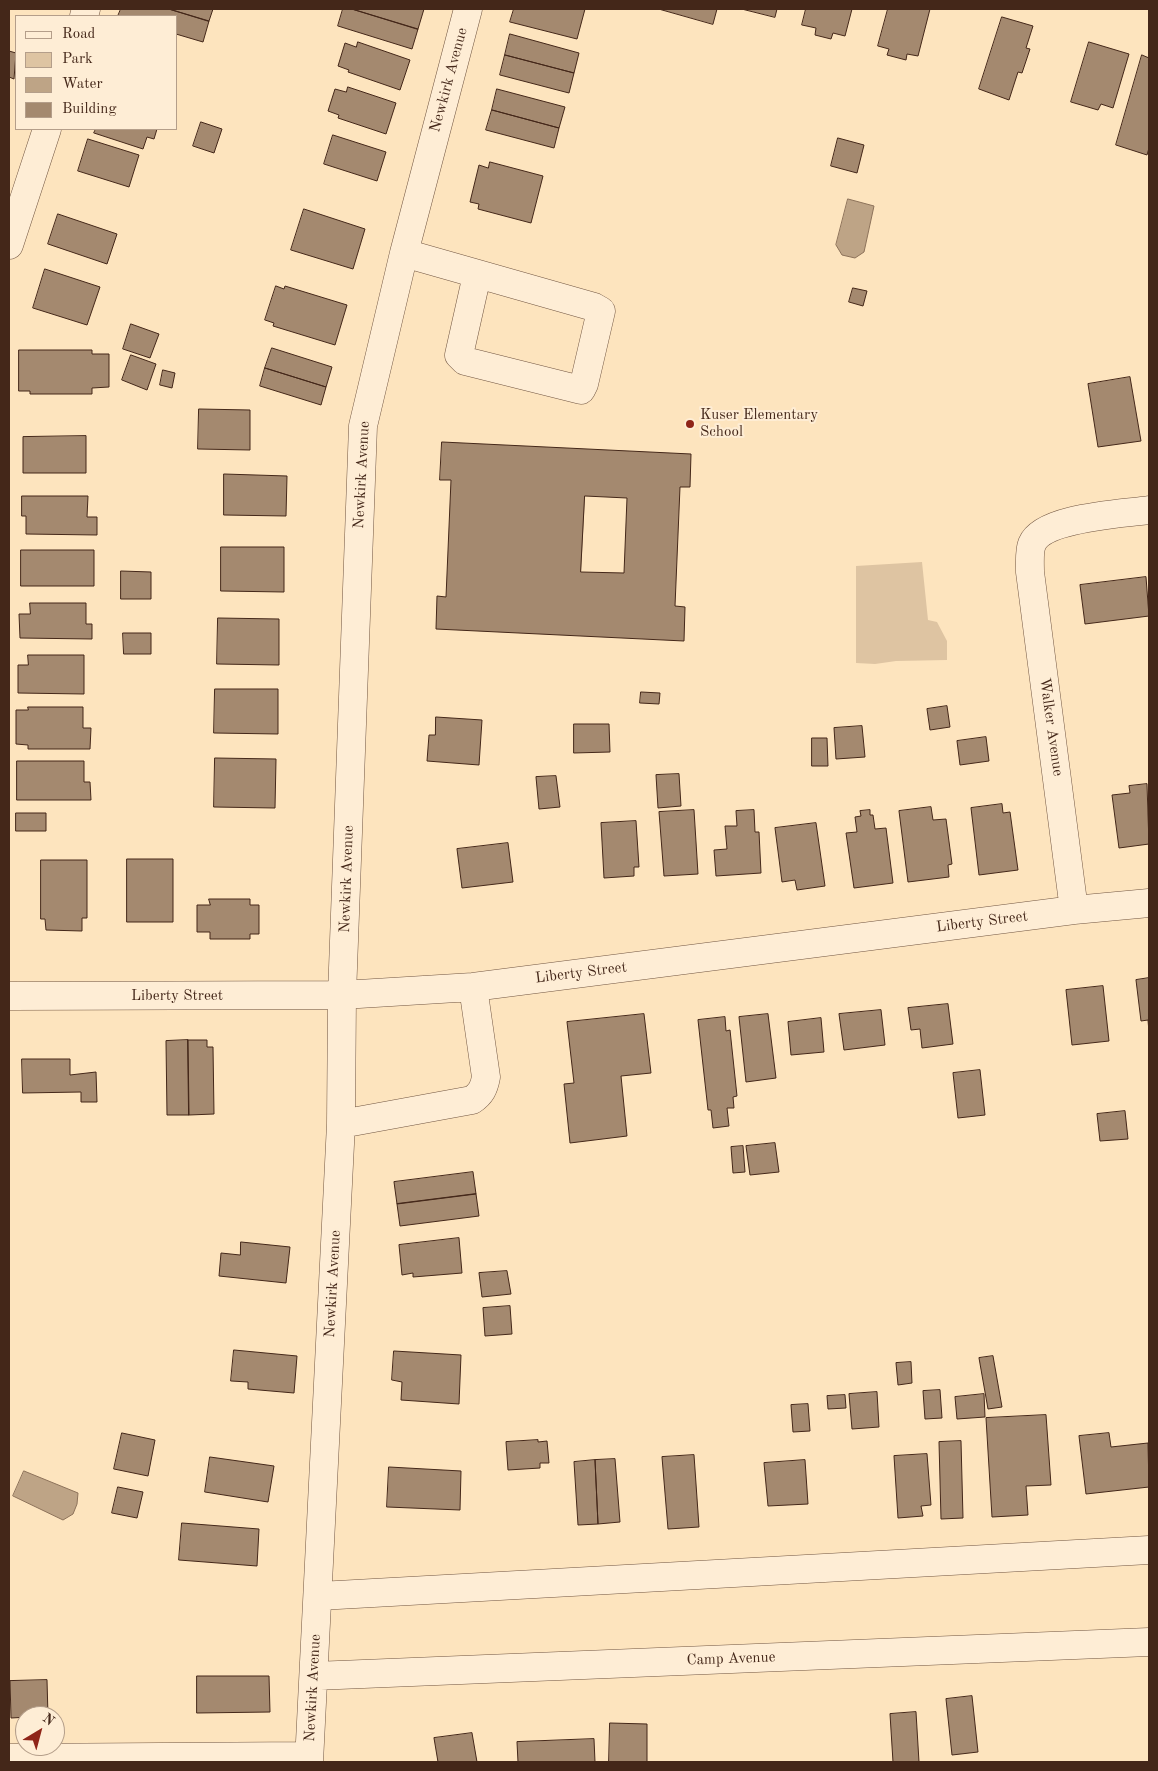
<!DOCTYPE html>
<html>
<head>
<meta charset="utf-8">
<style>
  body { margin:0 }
  #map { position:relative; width:1158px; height:1771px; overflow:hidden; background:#fde4be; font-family:"Old Standard TT",serif }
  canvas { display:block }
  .frame { position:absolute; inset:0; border:10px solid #442719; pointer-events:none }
  .legend { position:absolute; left:15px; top:15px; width:162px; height:115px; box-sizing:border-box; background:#feedd5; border:1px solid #b49e8a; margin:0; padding:6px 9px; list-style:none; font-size:15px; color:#442719 }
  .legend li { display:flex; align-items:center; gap:10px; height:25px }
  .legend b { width:25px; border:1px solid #b49e8a }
  .north { position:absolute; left:15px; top:1706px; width:50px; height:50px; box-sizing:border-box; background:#feedd5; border:1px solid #b49e8a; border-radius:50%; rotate:37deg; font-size:14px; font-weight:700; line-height:20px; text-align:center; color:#442719 }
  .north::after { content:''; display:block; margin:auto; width:18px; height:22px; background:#8f2418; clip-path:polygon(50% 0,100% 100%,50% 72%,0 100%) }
</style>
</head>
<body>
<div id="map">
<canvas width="1158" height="1771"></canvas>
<div class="frame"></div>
<ul class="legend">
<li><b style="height:6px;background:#feedd5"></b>Road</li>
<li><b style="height:14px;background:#dec4a2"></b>Park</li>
<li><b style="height:14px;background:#bea486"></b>Water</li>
<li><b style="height:14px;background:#a4896f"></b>Building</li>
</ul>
<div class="north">N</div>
</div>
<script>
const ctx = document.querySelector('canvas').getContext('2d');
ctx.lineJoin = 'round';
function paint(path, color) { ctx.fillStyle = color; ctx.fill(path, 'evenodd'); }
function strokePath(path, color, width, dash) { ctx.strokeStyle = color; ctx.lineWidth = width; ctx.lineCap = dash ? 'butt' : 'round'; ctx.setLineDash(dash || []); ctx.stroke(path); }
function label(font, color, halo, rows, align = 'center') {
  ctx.font = font + ' "Old Standard TT",serif'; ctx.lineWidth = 4; ctx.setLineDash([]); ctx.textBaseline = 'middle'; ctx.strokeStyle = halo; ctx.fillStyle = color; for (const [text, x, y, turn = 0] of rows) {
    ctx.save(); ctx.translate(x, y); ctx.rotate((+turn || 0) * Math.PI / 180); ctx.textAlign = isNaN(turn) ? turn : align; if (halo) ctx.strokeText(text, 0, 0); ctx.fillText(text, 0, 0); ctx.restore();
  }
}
paint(new Path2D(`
  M922 562 928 620 937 622 947 641V660L896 661 875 664 856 663V566Z`), '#dec4a2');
const water = new Path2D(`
  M848 199 874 206 864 252 855 258 842 255 836 245Z
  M24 1471 78 1493 77 1504 73 1514 63 1520 13 1496Z`);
paint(water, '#bea486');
strokePath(water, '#8d725a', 1);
const building = new Path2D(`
  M121 9H169L209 21 203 42 176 34V16H118Z
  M169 9H213L209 21Z
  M343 9H352L418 29 412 49 338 26Z
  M352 9H424L418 29Z
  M514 9H585L577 39 510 22Z
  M659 9H717L713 24Z
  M742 9H777L775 17Z
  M806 9H852L845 36 833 33 831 39 815 35 816 28 802 25Z
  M888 9H930L918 56 907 54 906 60 887 55 889 49 878 46Z
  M1002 17 1033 26 1026 48 1030 49 1022 73 1018 72 1009 100 979 89Z
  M510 34 579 53 574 73 505 55Z
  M358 42 410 60 400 90 348 72 349 70 338 66 345 43 356 47Z
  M1089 42 1129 54 1113 108 1101 104 1098 110 1071 102Z
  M9 51 16 53 14 79 9 77Z
  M505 55 574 73 569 93 500 75Z
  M1142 55 1149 58V148L1147 155 1116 145Z
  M348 87 396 103 386 134 338 118 339 115 328 111 335 89 346 92Z
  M497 89 565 107 559 128 492 110Z
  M492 110 559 128 554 148 486 130Z
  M201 122 222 129 214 153 193 146Z
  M96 129H157L154 139 147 137 143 149 94 133Z
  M333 135 386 152 377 181 324 164Z
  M838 138 864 145 857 173 831 166Z
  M88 139 139 155 129 187 78 171Z
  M490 162 543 176 531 223 478 209 479 204 470 202 479 165 488 168Z
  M304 209 365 229 353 269 291 250Z
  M58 214 117 234 107 264 48 244Z
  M45 269 100 287 87 325 33 308Z
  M276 286 284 289 285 286 347 305 335 345 273 326 274 323 265 320Z
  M853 288 867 291 863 306 849 302Z
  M131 324 159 334 150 358 123 349Z
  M272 348 332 367 326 387 265 368Z
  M19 350H92V354H109V387L92 388V394H30V391H19Z
  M131 355 156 364 147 390 122 380Z
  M265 368 326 387 321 405 260 386Z
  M163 370 175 373 172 388 160 385Z
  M1130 377 1141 441 1098 447 1088 384Z
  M199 409 250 410V450L198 449Z
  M86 436V473H23V437Z
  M442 442 691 454 690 487H680L675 606 685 607 684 641 436 629 437 596 446 597 451 480H440ZM585 496 627 498 624 573 581 572Z
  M224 474 287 476 286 516 224 515Z
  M22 496H88L87 517H97V535L26 534V516H22Z
  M221 547H284V592L221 591Z
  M21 550H94V586H21Z
  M121 571 151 572V599H121Z
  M1146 577 1149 616 1085 624 1080 585Z
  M30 603H86V624H92V639L20 638 19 614H30Z
  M218 618 279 619V665L217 664Z
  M123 633H151V654H124Z
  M28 655H84V694L18 693V665H28Z
  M215 689H278V734L214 733Z
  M641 692 660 693 659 704 640 703Z
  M947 706 950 727 930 730 927 709Z
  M28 707H83V728H91L90 749H28V745L16 744V710H28Z
  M436 717 482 720 479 765 427 761 429 735H435Z
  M574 724H609L610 752 574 753Z
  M862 726 865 757 836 759 834 728Z
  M986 737 989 761 960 765 957 741Z
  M812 738H827L828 766H812Z
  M215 758 276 759 275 808 214 807Z
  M17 761H84V782H90L91 800H17Z
  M679 774 681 806 658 808 656 775Z
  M556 776 560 807 539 809 536 777Z
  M1147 784 1149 844 1119 848 1112 795 1130 793 1129 786Z
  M1002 804 1003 813 1010 812 1018 870 979 875 971 808Z
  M931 807 933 820 946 819 952 864 948 865 949 877 908 882 899 811Z
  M694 810 698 874 664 876 659 812Z
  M754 810 755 832H759L761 873 716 876 714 850 727 849 725 826H737L736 811Z
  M870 810V815H873L875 829 886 828 893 883 854 888 846 833 857 832 855 817 861 816 860 811Z
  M16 813H46V831H16Z
  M636 821 639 867H634V876L604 878 601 823Z
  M816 823 825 886 797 890 795 880 782 882 775 828Z
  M508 843 513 882 462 888 457 849Z
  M127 859H173V922H127Z
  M41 860H87V918H82V931L46 930 45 919H41Z
  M209 899H250V905H259V934H250V939H210V932H197V905H210Z
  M1149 978V1032L1148 1020 1141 1021 1136 980Z
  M1103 986 1109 1041 1072 1045 1066 990Z
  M948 1004 953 1044 922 1048 920 1029 911 1030 908 1008Z
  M881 1010 885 1045 844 1050 839 1014Z
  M644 1014 651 1073 621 1076 627 1136 570 1143 564 1084 574 1083 567 1022Z
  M768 1014 776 1078 746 1082 739 1017Z
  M725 1017 726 1031 730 1030 737 1096 733 1097 734 1108H727L729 1126 713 1128 711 1110H708L698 1020Z
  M821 1018 824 1052 791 1055 788 1022Z
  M188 1040 189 1115H167L166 1041Z
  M188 1040H207V1047H213L214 1114 189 1115Z
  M22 1059H70V1075L96 1072 97 1102H81V1092L23 1093Z
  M980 1070 985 1115 958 1118 953 1073Z
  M1125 1111 1128 1139 1100 1141 1097 1114Z
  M775 1143 779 1172 750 1175 746 1146Z
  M743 1146 745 1172 733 1173 731 1147Z
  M473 1172 476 1194 397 1204 394 1182Z
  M476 1194 479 1216 400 1226 397 1204Z
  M459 1238 462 1273 413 1277V1273L402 1275 399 1245Z
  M241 1242 290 1247 286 1283 219 1276 221 1253 240 1255Z
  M507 1271 511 1294 482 1297 479 1273Z
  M510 1306 512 1334 485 1336 483 1308Z
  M234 1350 297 1356 294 1393 248 1389V1382L231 1381Z
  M394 1351 461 1355 459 1404 401 1400 402 1382 392 1380Z
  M993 1356 1002 1407 988 1409 979 1358Z
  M911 1362 912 1383 898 1385 896 1363Z
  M940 1390 942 1418 925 1419 923 1391Z
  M877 1392 879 1427 852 1429 849 1394Z
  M984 1394 985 1417 957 1419 955 1397Z
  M845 1395 846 1408 828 1409 827 1396Z
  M808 1404 810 1431 793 1432 791 1405Z
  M1046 1415 1051 1485 1026 1486 1028 1515 992 1517 986 1418Z
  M122 1433 155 1440 148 1476 114 1469Z
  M1109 1433 1111 1447 1148 1443 1149 1487 1086 1494 1079 1436Z
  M538 1440V1442L547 1441 549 1463H540V1468L508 1470 506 1442Z
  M961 1441 963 1518 941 1519 939 1442Z
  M927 1454 931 1505 921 1506 923 1516 898 1518 894 1456Z
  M694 1455 699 1527 668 1529 662 1457Z
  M210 1457 274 1466 268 1502 205 1492Z
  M615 1459 620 1522 598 1524 595 1460Z
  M595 1460 598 1524 578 1525 574 1462Z
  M805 1460 808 1504 768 1506 764 1463Z
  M389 1467 461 1471 460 1510 387 1507Z
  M118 1487 143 1492 137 1518 112 1513Z
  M182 1523 259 1529 257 1566 179 1560Z
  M197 1676H269L270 1712 197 1713Z
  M47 1680 48 1716 11 1718 10 1681Z
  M972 1696 978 1752 952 1755 946 1699Z
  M916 1712 919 1762H893L890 1714Z
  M610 1723 647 1724V1762H609Z
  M472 1733 477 1762H438L434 1738Z
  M594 1739 595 1762H518L517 1742Z`);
paint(building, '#a4896f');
strokePath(building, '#442719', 1);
const minor = new Path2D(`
  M84 16 86 9
  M9 245 47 129
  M404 253 594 307 601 311 584 384 581 390 465 361 459 355 477 275
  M1074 910 1030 572C1030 564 1029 551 1032 544 1043 517 1123 514 1149 510
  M9 996 342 995 473 987 1074 910 1149 903
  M341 1124 472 1100C481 1094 484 1088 486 1077L473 987
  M319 1596 1149 1550
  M314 1676 1149 1642
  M9 1758 309 1756
  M309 1762 341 1124 342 995 363 426 404 253 468 9`);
strokePath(minor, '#725642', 29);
strokePath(minor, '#feedd5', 28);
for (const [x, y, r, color] of [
  [690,424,5,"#8f2418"]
]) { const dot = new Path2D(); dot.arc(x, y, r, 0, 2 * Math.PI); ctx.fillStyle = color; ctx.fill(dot); strokePath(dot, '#feedd5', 2); }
label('15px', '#442719', '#feedd5', [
  ["Newkirk Avenue",449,80,-75],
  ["Newkirk Avenue",362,475,-87],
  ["Walker Avenue",1051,727,82],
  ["Newkirk Avenue",347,879,-88],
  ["Liberty Street",982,922,-7],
  ["Liberty Street",581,973,-7],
  ["Liberty Street",177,996],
  ["Newkirk Avenue",333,1284,-87],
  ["Camp Avenue",731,1659,-2],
  ["Newkirk Avenue",313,1688,-87]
]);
label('15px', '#442719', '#feedd5', [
  ["Kuser Elementary",700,415],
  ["School",700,432]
], 'left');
</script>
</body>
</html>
